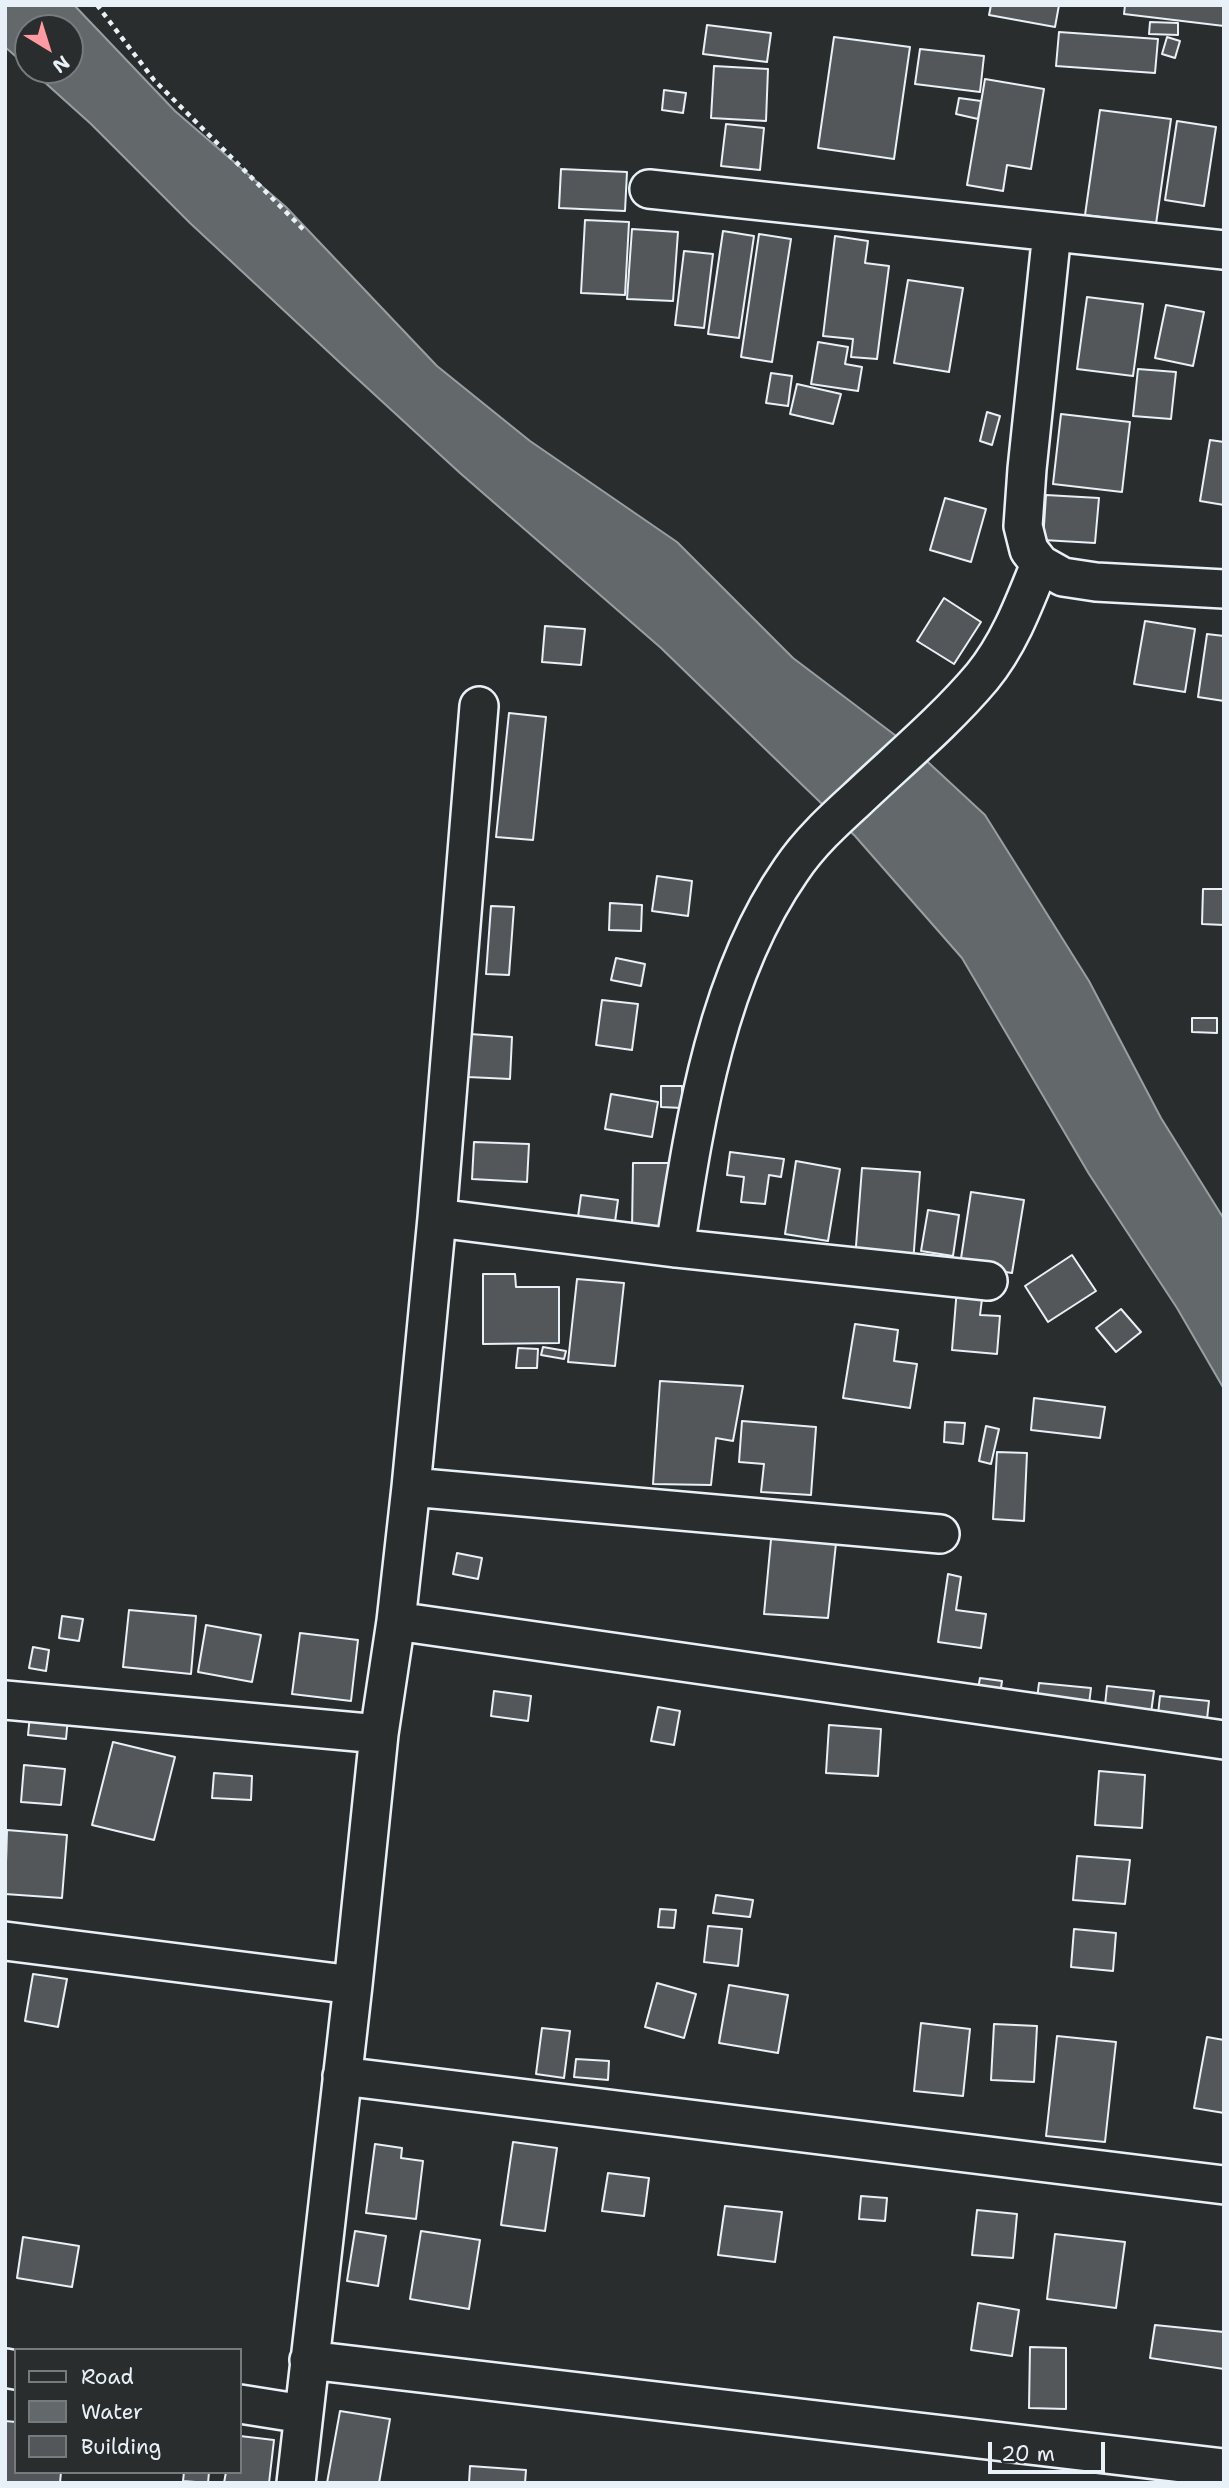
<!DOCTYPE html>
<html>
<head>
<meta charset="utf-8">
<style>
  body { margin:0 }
  #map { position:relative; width:1229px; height:2488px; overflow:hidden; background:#2a2d2e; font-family:"Shantell Sans",sans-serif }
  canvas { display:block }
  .frame { position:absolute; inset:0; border:7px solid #e8f1f8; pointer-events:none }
  .legend { position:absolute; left:14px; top:2348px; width:228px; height:126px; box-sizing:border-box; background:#2a2d2e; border:2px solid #767b7f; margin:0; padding:9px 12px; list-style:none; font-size:21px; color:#e8f1f8 }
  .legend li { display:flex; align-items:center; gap:14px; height:35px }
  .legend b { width:35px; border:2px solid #767b7f }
  .north { position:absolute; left:14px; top:14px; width:70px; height:70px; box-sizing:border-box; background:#2a2d2e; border:2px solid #767b7f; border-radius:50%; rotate:142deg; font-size:19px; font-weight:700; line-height:28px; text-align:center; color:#e8f1f8 }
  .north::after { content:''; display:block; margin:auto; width:24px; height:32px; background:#ff9aa2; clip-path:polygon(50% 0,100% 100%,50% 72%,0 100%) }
  .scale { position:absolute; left:988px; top:2442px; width:117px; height:32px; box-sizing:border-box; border:4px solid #e8f1f8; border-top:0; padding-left:9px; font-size:21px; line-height:24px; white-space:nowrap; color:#e8f1f8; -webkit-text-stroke:5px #2a2d2e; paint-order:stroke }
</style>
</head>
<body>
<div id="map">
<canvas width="1229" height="2488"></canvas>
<div class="frame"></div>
<ul class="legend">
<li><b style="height:9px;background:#2a2d2e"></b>Road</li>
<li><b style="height:19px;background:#63686b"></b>Water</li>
<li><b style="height:19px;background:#535759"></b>Building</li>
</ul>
<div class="north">N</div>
<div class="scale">20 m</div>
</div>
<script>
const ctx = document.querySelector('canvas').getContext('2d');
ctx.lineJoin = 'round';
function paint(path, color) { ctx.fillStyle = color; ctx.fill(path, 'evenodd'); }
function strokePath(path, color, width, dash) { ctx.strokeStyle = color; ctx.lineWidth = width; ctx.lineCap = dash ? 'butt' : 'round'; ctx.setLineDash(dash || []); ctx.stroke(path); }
const water = new Path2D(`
  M5 5H74L175 111 286 207 437 366 530 441 677 542 793 658 916 751 985 815 1089 981 1161 1118 1224 1219V1389L1177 1308 1089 1174 962 958 855 836 661 648 460 473 350 372 190 223 91 124 31 70H70V28H28V67L5 47Z`);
paint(water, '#63686b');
strokePath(water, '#989fa3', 2);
const building = new Path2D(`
  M991 5H1059L1055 27 989 15Z
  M1125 5H1224V26L1124 14Z
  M1150 22 1178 23V35L1149 34Z
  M707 25 771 33 767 62 703 54Z
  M1059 32 1158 39 1155 73 1056 66Z
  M834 37 910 47 894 159 818 148Z
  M1167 37 1180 41 1175 58 1162 54Z
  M920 49 984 56 980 92 915 84Z
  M714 66 768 69 766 121 711 118Z
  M985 79 1044 89 1031 169 1007 165 1003 191 967 185Z
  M664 90 686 93 683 113 662 110Z
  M959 98 981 101 978 119 956 114Z
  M1100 110 1171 119 1156 224 1085 215Z
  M1177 121 1216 127 1204 206 1165 200Z
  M726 124 764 128 760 170 721 166Z
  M561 169 627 172 625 211 559 208Z
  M585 220 629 222 625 295 581 293Z
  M632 229 678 232 673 301 627 299Z
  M723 231 754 236 739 338 708 334Z
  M759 234 791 239 772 362 741 357Z
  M835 236 868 241 865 263 889 266 877 359 851 357 853 339 823 336Z
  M684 251 713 254 704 328 675 325Z
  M908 280 963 288 949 372 894 363Z
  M1087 297 1143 304 1133 376 1077 369Z
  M1166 305 1204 312 1193 366 1155 358Z
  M818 342 848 347 845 364 862 367 858 391 811 384Z
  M1138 369 1176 372 1171 419 1133 416Z
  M771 373 792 376 788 406 766 403Z
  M797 384 841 394 833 424 790 414Z
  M987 412 1000 416 992 445 980 441Z
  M1061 414 1130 422 1122 492 1053 484Z
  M1210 440 1224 442V505L1200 501Z
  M1046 495 1099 498 1095 543 1043 540Z
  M945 498 986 509 971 562 930 550Z
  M944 598 981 622 954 664 917 641Z
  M1145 621 1195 629 1185 692 1134 684Z
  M545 626 585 629 581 665 542 662Z
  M1207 634 1224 636V701L1198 697Z
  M509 713 546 717 533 840 496 837Z
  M657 876 692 881 688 916 652 911Z
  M1203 889H1224V925L1202 924Z
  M610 903 642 905 641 931 609 930Z
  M491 906 514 907 509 975 486 974Z
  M616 958 645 964 641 986 611 980Z
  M602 1000 638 1004 632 1050 596 1045Z
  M1192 1018H1217V1033L1192 1032Z
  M470 1034 512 1037 510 1079 468 1077Z
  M661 1086H682V1108L661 1107Z
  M611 1094 658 1102 652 1137 605 1129Z
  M474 1142 529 1144 527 1182 472 1179Z
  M730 1152 784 1159 781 1177 769 1175 765 1204 741 1202 744 1177 727 1175Z
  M796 1161 840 1169 828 1241 785 1234Z
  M633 1163H673L672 1229H632Z
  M862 1168 920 1172 913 1263 855 1259Z
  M971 1192 1024 1200 1012 1273 960 1265Z
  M581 1195 618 1200 614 1229 577 1224Z
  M928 1210 959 1215 953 1256 921 1251Z
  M1072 1255 1096 1291 1048 1322 1025 1286Z
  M483 1274H515L516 1287H559V1343L483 1344Z
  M577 1279 624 1283 615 1366 568 1362Z
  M957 1288 983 1291 980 1315 1000 1316 997 1354 952 1350Z
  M1121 1309 1141 1332 1116 1352 1096 1328Z
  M855 1324 898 1330 894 1361 917 1364 910 1408 843 1398Z
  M543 1347 566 1351 564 1359 541 1355Z
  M518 1348 538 1349 537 1368H516Z
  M660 1381 743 1386 733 1441 716 1438 711 1485 653 1484Z
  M1034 1398 1105 1407 1100 1438 1031 1430Z
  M742 1421 816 1427 811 1495 761 1492 764 1464 739 1462Z
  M945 1422 965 1423 963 1444 944 1442Z
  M986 1426 999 1429 991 1464 979 1461Z
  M997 1452 1027 1453 1024 1521 993 1519Z
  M772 1529 837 1534 828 1618 764 1614Z
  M457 1553 482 1558 478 1579 453 1574Z
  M948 1574 961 1577 956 1610 986 1614 981 1648 938 1642Z
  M129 1610 196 1616 191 1674 123 1667Z
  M62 1616 83 1619 79 1641 59 1638Z
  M206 1625 261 1635 252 1682 198 1672Z
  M300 1633 358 1640 351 1701 292 1694Z
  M33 1647 49 1650 46 1671 29 1668Z
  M980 1678 1002 1681 999 1702 976 1699Z
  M1039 1683 1091 1688 1088 1712 1036 1707Z
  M1107 1686 1154 1691 1150 1720 1104 1715Z
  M494 1691 531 1696 528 1721 491 1716Z
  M1160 1696 1209 1701 1206 1728 1157 1723Z
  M658 1707 680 1711 674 1745 651 1741Z
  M30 1715 68 1718 66 1739 28 1735Z
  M829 1725 881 1729 878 1776 826 1773Z
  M113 1742 175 1757 154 1840 92 1825Z
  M24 1765 65 1769 61 1805 21 1802Z
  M1099 1771 1145 1775 1142 1828 1095 1825Z
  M214 1773 252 1776 251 1800 212 1798Z
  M7 1830 67 1835 62 1898 5 1894Z
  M1077 1856 1130 1860 1125 1904 1073 1900Z
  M716 1895 753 1900 750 1917 713 1913Z
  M660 1909 676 1910 674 1928 658 1927Z
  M708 1926 742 1929 738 1966 704 1962Z
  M1074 1929 1116 1933 1113 1971 1071 1967Z
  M33 1974 67 1979 58 2027 25 2021Z
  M657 1983 696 1994 684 2038 645 2027Z
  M729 1985 788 1995 778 2053 719 2043Z
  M921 2023 970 2029 963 2096 914 2091Z
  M994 2024 1037 2026 1034 2082 991 2080Z
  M542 2028 570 2031 564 2078 536 2074Z
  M1057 2036 1116 2042 1105 2142 1046 2136Z
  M1207 2037 1224 2040V2113L1194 2108Z
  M576 2059 609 2061 608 2080 574 2077Z
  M513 2142 557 2148 545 2231 501 2225Z
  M375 2144 402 2148 401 2158 423 2161 416 2219 366 2213Z
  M608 2173 649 2178 644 2216 602 2211Z
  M861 2196 887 2198 885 2221 859 2219Z
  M725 2206 782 2212 775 2262 718 2255Z
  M977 2210 1017 2214 1013 2258 972 2255Z
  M355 2231 386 2236 378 2286 347 2281Z
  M421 2231 480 2240 469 2309 410 2299Z
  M1055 2234 1125 2242 1116 2308 1047 2299Z
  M23 2237 79 2246 72 2287 17 2278Z
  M978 2303 1019 2310 1012 2356 971 2350Z
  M1155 2325 1224 2332V2369L1150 2358Z
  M1030 2347 1066 2348V2409L1029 2408Z
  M340 2411 390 2419 379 2483H327Z
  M5 2421 16 2422V2472H61L60 2483H5Z
  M240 2436 274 2440 269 2483H224L226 2472H240Z
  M470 2466 526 2470 525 2483H469Z
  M184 2472H209L208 2483 183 2481Z`);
paint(building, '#535759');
strokePath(building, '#e8f1f8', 2);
const street = new Path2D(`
  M649 189 1224 250
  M1052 232 1027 469 1023 526 1029 550 1040 564 1063 577 1096 582 1224 589
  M437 1218 675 1248 988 1281
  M675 1248C695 1120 716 978 791 870 809 843 833 821 856 800 898 760 944 722 982 677 1009 644 1024 604 1040 564
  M411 1487 940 1534
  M396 1621 1224 1740
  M5 1700 379 1734
  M5 1941 353 1985
  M342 2076 1224 2185
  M309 2360 1224 2468
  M5 2368 16 2370
  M240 2404 303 2414
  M296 2483 353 1985 379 1734 396 1621 411 1487 437 1218 479 706`);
strokePath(street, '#e8f1f8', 42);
strokePath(new Path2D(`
  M97 5 154 80 306 232`), '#e8f1f8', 4.5, [5, 5]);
strokePath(street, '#2a2d2e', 37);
</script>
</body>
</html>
